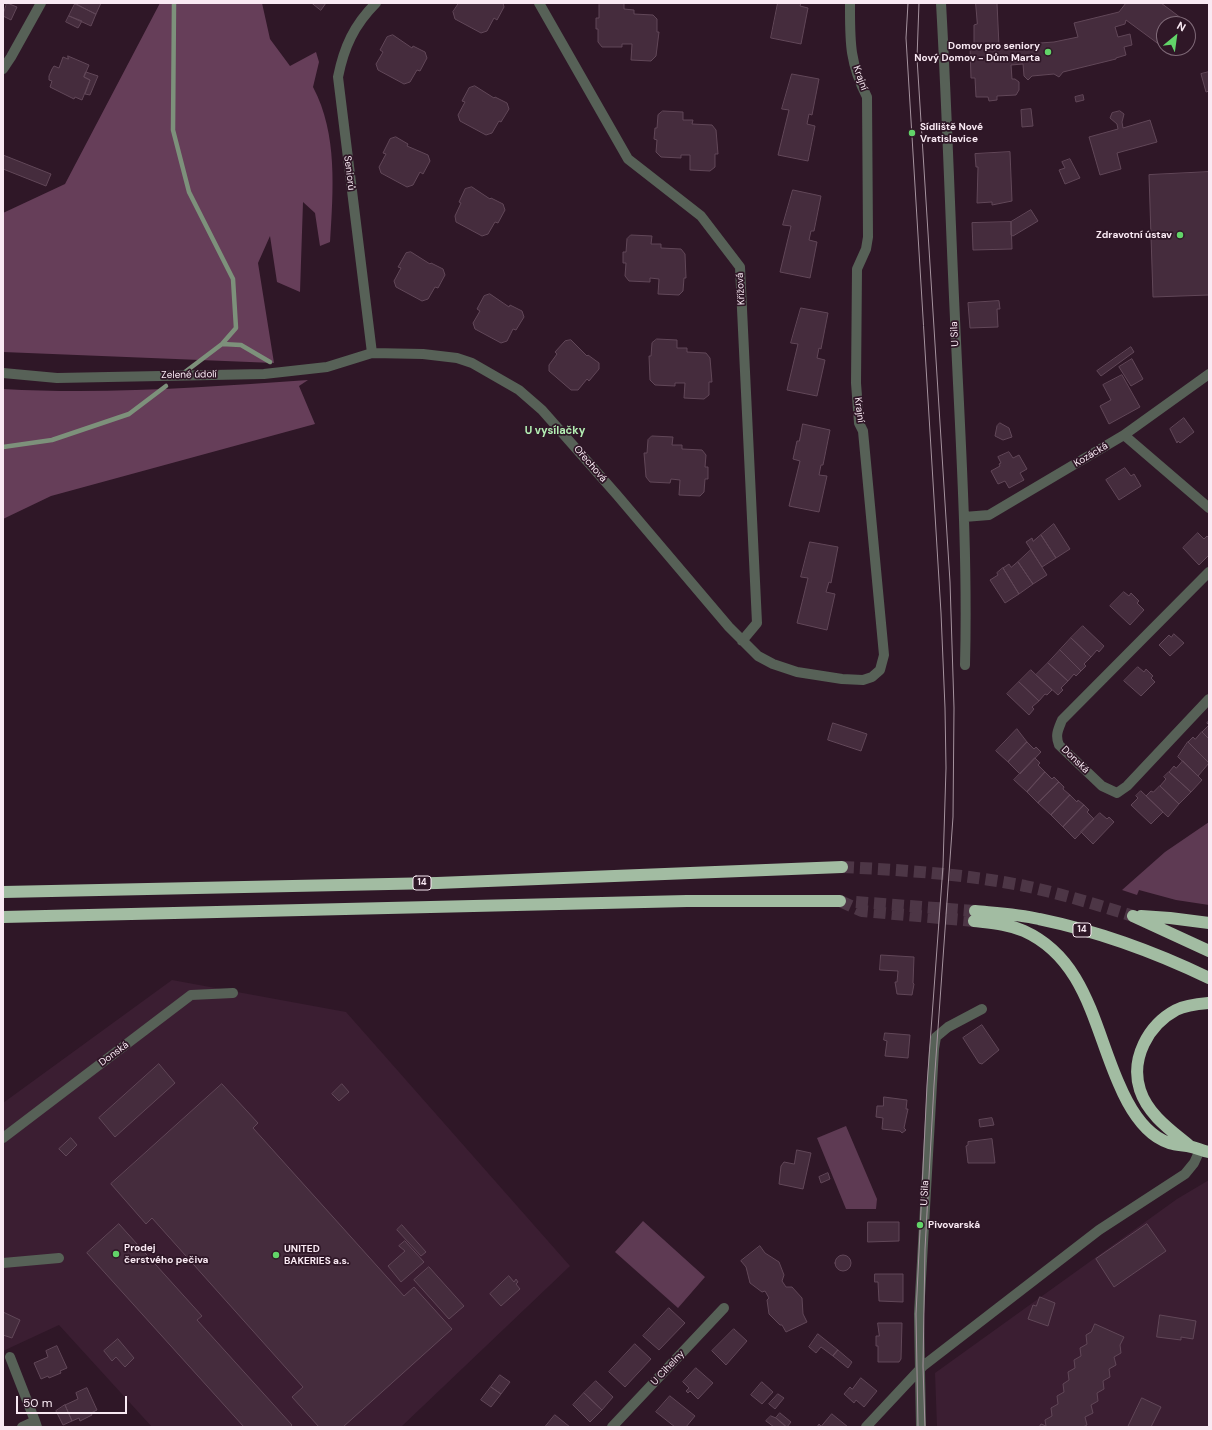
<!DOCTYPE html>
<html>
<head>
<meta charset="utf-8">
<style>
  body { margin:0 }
  #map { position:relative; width:1212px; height:1430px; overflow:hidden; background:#2f1727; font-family:"DM Sans",sans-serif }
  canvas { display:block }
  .frame { position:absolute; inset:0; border:4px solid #f9e9f3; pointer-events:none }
  .north { position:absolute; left:1156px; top:16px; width:40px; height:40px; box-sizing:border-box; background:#2f1727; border:1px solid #806b79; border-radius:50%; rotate:29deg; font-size:11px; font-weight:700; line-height:16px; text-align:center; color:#f9e9f3 }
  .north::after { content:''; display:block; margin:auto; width:14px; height:18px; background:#62d469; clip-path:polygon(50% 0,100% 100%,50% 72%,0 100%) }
  .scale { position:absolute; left:16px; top:1396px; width:111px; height:18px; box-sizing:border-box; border:2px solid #f9e9f3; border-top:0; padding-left:5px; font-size:12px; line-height:14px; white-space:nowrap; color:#f9e9f3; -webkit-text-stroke:3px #2f1727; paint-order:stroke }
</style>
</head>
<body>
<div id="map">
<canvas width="1212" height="1430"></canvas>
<div class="frame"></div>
<div class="north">N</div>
<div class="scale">50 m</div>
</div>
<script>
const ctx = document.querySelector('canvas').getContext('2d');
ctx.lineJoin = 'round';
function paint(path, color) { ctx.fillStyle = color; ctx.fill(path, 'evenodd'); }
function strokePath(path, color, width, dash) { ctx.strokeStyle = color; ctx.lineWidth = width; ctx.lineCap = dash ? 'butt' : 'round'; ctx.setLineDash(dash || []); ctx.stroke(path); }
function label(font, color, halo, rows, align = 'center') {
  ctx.font = font + ' "DM Sans",sans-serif'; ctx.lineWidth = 3.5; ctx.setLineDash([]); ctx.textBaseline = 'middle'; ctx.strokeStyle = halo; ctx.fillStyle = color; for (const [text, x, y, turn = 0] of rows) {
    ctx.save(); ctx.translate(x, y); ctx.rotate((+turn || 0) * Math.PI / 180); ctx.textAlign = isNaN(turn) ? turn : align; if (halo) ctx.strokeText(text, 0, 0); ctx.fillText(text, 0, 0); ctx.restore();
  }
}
paint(new Path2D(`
  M172 980 346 1012 570 1266 401 1427H152L59 1325 3 1351V1103Z
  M1209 1180V1427H937L935 1373 1177 1199Z`), '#3b1e32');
paint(new Path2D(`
  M1209 822V905L1176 900 1139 890 1137 895 1122 890 1165 852Z
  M846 1126 877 1199 876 1209H846L817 1138Z
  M643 1221 705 1277 678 1308 615 1252Z`), '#5e3a53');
paint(new Path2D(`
  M160 3H262L270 39 290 66 316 52 319 62 313 87C338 134 333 191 330 242L320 246 315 213 303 202 300 292 277 282 270 236 258 263 274 363 3 352V213L65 184Z
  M308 380 299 386 315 424 51 496 3 519V389C105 395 206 387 308 380Z`), '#663e59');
strokePath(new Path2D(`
  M174 3 173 130 189 192 233 279 236 328 222 344
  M185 372 222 344 241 345 270 362
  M3 447 52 440 129 414 166 386`), '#7d917b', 4.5);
const building = new Path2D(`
  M7 3 17 7 11 20 3 16Z
  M75 3H101L96 14Z
  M312 3H326L321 10Z
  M459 3H503L504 7 497 20 494 18 487 31 481 33 455 19 453 12Z
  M601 3H624V9L634 10V14L653 15 657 19V32H659L656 56 651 61 631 60 632 44H622V47H602L598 42V29H596V18H599V5Z
  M778 3H801L800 6 808 8 801 44 771 38Z
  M976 3H997L999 46 1054 42 1078 37 1074 23 1119 12 1126 3H1161L1185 21 1182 24H1164V48L1126 20 1125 24 1115 27 1118 37 1130 34 1132 45 1124 47 1126 55 1116 58V59L1063 72 1059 77 1054 74 1032 76 1028 80 1024 76 1023 64 1011 65 1012 79H1015L1019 82V90L1016 95 997 96V100L989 101 988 97H976L975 78H971L970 46H974V25L977 24Z
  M75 4 96 14 91 26 69 16Z
  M69 16 82 21 78 28 66 22Z
  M393 35 412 48 413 46 425 52 427 58 420 71 417 70 410 82 404 84 378 70 376 64 383 52 380 50 387 37Z
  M68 56 89 65 84 77 90 80 82 100 75 97 74 99 50 87 52 81 49 80V76L52 69 54 66 59 68 63 57 68 59Z
  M86 72 98 76 90 95 85 94 90 80 84 77Z
  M1209 72V91L1206 92 1201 74Z
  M792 74 819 79 812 115 809 114 807 124 815 126 808 161 778 155 789 110 782 109Z
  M475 86 494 98 495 97 507 103 509 109 501 122 499 121 492 133 486 135 460 121 458 115 465 102 462 101 469 88Z
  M1083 95 1084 100 1076 102 1075 97Z
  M1031 109 1033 126 1022 127 1021 110Z
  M663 111 683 112V120H693L692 124 712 125 716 130 718 154H715V167L710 171 690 170V155H681V158L661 157 656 152 657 140 654 139 655 128H657L658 115Z
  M1120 111 1124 114 1122 122 1123 128 1150 120 1157 142 1117 153 1121 169 1100 175 1089 137 1118 129 1117 124 1110 118 1112 113Z
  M396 137 408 144 407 146 428 155 430 161 423 174 420 172 413 185 407 187 381 173 379 167 386 154 383 153 390 139Z
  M1010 152 1012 201 992 205V202L977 203 978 167H976L975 154Z
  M3 155 51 174 46 186 3 169Z
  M1070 159 1080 178 1065 184 1059 170 1065 168 1062 162Z
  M1209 172V295L1153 297 1149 175Z
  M472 187 490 199 491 198 503 204 505 210 498 223 495 222 488 234 482 236 456 222 455 216 461 203 459 202 465 189Z
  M793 190 821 196 814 231H811L809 240 817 242 810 278 780 272 791 226 783 225Z
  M1031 210 1038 221 1013 236 1011 235V222Z
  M1011 222 1012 249 973 250 972 223Z
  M631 235 652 236 651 244H661V248L681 249 685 254 686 278H684L683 291 679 295 658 294 659 279 650 278V282L629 281 625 276 626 263H623V252H626L627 239Z
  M411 252 430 264 431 263 443 269 445 275 438 288 435 287 428 299 422 301 396 287 394 281 401 268 398 267 406 253Z
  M490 294 509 307 510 305 522 311 524 317 516 330 513 329 507 341 501 343 475 329 473 323 480 311 477 309 484 296Z
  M999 301 1000 309H997L998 327 970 328 968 303Z
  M801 308 828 313 821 349 819 348 817 358 825 360 817 396 787 390 798 344 791 343Z
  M657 339 677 340V348H687V352L706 353 710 358 712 382H709V395L704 399 684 398 685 383H675V386L655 385 650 380 649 356H651L652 343Z
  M571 340 587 356 588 355 599 363V369L589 381 587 379 578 390H571L549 371V365L557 354 555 352 565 341Z
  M1131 347 1134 352 1101 376 1097 371Z
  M1132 359 1143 379 1131 386 1119 367Z
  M1122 375 1140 407 1109 424 1100 406 1111 400 1103 385Z
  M1184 418 1194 432 1180 443 1178 441 1177 443 1170 429Z
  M1000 423 1009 428 1012 437 1003 440 995 436 997 426Z
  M803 424 830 430 823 465H821L819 475 827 476 819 512 789 506 800 461 793 459 797 441H799Z
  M652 436 673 437 672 445H682V449L702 450 706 455 705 467H708V479H705L704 492 700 496 679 495 680 480 671 479 670 483 650 482 646 477 644 453H647L648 440Z
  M1009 452 1013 458 1019 455 1027 469 1020 473 1024 480 1009 488 1005 481 998 484 991 471 1000 466 999 464 1001 463 998 457Z
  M1125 468 1131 476 1134 474 1141 486 1119 500 1106 480Z
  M1054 524 1070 549 1056 558 1041 535Z
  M1198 533 1204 539 1207 536 1209 538V555L1199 565 1183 548Z
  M1041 535 1056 558 1042 567 1026 542 1032 538 1033 541Z
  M810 542 838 547 831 583 829 582 826 592 835 594 827 630 797 623 808 578 801 577Z
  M1031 550 1047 575 1033 584 1018 562Z
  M1018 562 1033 584 1019 594 1003 568 1009 564 1011 567Z
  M1003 568 1019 594 1005 603 990 580 998 575 997 573Z
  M1124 592 1129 596 1131 593 1139 601 1137 603 1144 610 1130 625 1110 606Z
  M1083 626 1104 646 1099 652 1097 650 1091 657 1071 638Z
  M1174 634 1184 643 1170 656 1159 645 1169 635 1171 637Z
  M1071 638 1091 657 1084 664 1086 666 1081 671 1060 650Z
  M1060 650 1081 671 1076 676 1074 674 1068 681 1048 663Z
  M1048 663 1068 681 1061 688 1063 690 1058 695 1036 675Z
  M1138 667 1144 672 1146 669 1153 676 1151 678 1155 682 1141 696 1124 681Z
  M1031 670 1052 690 1047 695 1045 694 1039 701 1019 682Z
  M1019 682 1039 701 1032 707 1034 709 1029 715 1007 694Z
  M1209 721V739L1202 732 1209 725 1207 723Z
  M833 723 867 734 861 751 828 740Z
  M1017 729 1027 742 1008 762 996 751Z
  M1202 732 1209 739V763L1188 742 1193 737 1195 739Z
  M1027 742 1034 749 1036 747 1041 752 1020 774 1008 762Z
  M1188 742 1209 763 1198 776 1178 757Z
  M1035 758 1040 763 1038 765 1045 772 1027 792 1014 780Z
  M1183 761 1202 780 1191 792 1169 772 1174 766 1176 768Z
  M1045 772 1052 779 1054 777 1059 782 1038 803 1027 792Z
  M1169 772 1191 792 1179 804 1160 786 1166 779 1164 777Z
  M1059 782 1064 787 1063 789 1070 795 1051 815 1038 803Z
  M1160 786 1179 804 1168 817 1146 796 1151 791 1153 792Z
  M1141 791 1163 812 1151 824 1131 805 1138 798 1136 796Z
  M1070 795 1077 802 1078 800 1084 805 1063 827 1051 815Z
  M1084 805 1089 810 1087 812 1094 819 1075 839 1063 827Z
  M1100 813 1107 819 1109 817 1114 822 1093 844 1081 832Z
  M881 955 914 957 913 983 914 984 912 995 897 994 895 982H897L898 971 880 970Z
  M982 1025 999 1050 982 1064 979 1063 963 1038Z
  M885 1033 910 1035 908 1058 885 1056 887 1041 884 1040Z
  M159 1064 175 1083 115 1137 99 1118Z
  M222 1084 258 1123 253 1128 404 1296 414 1287 452 1329 343 1427H319L292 1397 303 1387 152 1218 146 1224 111 1184Z
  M342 1084 349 1092 339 1101 332 1094Z
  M884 1097 907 1100 906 1109H908L904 1128 906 1130 902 1133 900 1131 882 1129 883 1118 876 1117 877 1106H883Z
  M992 1118 994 1125 980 1127 979 1120Z
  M71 1138 77 1145 66 1156 59 1149Z
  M992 1139 995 1163H968L966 1146 968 1145V1142Z
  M797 1150 811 1153 803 1189 779 1184 781 1166 784 1162 794 1164Z
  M828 1173 830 1179 821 1183 819 1177Z
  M868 1222H899V1241L868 1242Z
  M119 1224 202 1316 197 1320 292 1425 290 1427H244L87 1253Z
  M1147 1224 1166 1251 1114 1287 1096 1259Z
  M402 1225 426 1252 421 1256 397 1230Z
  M405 1241 424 1262 401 1282 388 1266 405 1251 399 1246Z
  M760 1246 765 1253 779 1262 784 1275 782 1281 786 1287H792L802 1298 803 1314 807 1322 786 1332 782 1325H780L769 1314 767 1300 769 1298 765 1291 762 1292 750 1283 746 1267 741 1261Z
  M835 1263a8 8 0 1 1 16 0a8 8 0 1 1-16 0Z
  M429 1267 464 1306 449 1319 414 1280Z
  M875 1274H903V1302L879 1301 878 1282H875Z
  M509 1276 514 1282 516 1279 518 1282 516 1284 520 1289 501 1306 490 1294Z
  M1040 1297 1055 1303 1048 1326 1028 1319 1033 1305 1036 1306Z
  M669 1308 685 1323 659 1350 643 1336Z
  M3 1312 20 1320 12 1338 3 1335Z
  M1160 1315 1196 1321 1193 1339 1181 1337V1340L1157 1337Z
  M878 1323H902L901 1359 899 1362H878V1346H876V1336H879Z
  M1095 1324 1124 1337 1120 1345 1121 1353 1114 1357 1116 1365 1109 1369 1110 1377 1103 1381 1104 1389 1097 1393 1098 1401 1091 1405 1093 1413 1085 1417 1087 1425 1083 1427H1039L1041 1424 1046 1426 1045 1420 1052 1416 1051 1408 1058 1404 1057 1396 1064 1392 1063 1384 1069 1380 1068 1372 1075 1368 1074 1360 1081 1356 1080 1348 1087 1344 1086 1335 1091 1332Z
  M734 1329 747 1341 726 1365 712 1351Z
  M818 1334 838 1350 833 1356 821 1347 816 1353 809 1347Z
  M118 1339 134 1358 125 1367 116 1357 112 1361 104 1351Z
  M635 1344 651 1359 625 1387 609 1372Z
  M57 1346 67 1368 60 1371 61 1373 49 1378 48 1376 41 1379 34 1363 48 1357 46 1351Z
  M838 1350 852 1362 848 1368 833 1356Z
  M696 1368 713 1383 698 1399 690 1391 688 1393 686 1391 689 1388 683 1382Z
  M500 1375 510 1382 501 1394 491 1387Z
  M861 1378 877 1391 864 1407 856 1400 854 1403 844 1394 850 1387 852 1389Z
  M596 1381 613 1397 602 1410 584 1393Z
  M762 1382 773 1392 762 1404 751 1395Z
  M491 1387 501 1394 491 1407 481 1400Z
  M87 1388 97 1410 91 1413 92 1415 80 1421 79 1418 72 1421 65 1405 78 1399 76 1393Z
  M584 1393 602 1410 590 1422 573 1405Z
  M778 1394 784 1398 775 1409 769 1404Z
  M670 1396 695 1416 686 1427H675L656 1412Z
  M1142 1398 1161 1407 1151 1427H1128Z
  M65 1405 72 1421 63 1425 56 1411Z
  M780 1413 791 1422 787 1427 776 1418Z
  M832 1414 848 1427H817L819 1424 821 1426Z
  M555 1415 570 1427H545Z
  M771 1416 776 1418 786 1427H774L766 1421Z`);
paint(building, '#452c3d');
strokePath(building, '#614758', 1);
strokePath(new Path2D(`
  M842 867C903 870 965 874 1025 886 1062 894 1098 905 1133 916
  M840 901 862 911 974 921
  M856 902 975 911`), '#4d3646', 12, [12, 6]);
strokePath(new Path2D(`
  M539 3 628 159 701 216 740 267 757 623 742 641
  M941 3C947 108 950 214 955 319 960 434 968 550 965 665
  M3 69 11 57 41 3
  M372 353 338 77C344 47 354 25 376 3
  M3 373 57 378 264 374 327 367 372 353 423 354 457 358 472 363 519 390 542 410 617 495 729 627 758 656 773 664 797 672 842 679 863 680 872 677 880 670 884 655 863 431 859 423 856 383 857 269 866 249 868 237 867 97C849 62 850 40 850 3
  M1124 435 1209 508
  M964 517 989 515 1124 435 1209 374
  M1209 572 1062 720C1058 730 1055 735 1059 745L1102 786 1117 793 1127 786 1209 699
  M3 1138 191 995 233 993
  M3 1263 59 1258
  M10 1357 35 1421
  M22 1427 35 1421 37 1427
  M612 1427 724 1308
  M866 1427 923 1366 1099 1230 1185 1174 1194 1163 1200 1150
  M921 1427 919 1314 934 1049 936 1037 948 1027 982 1009`), '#576157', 10);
strokePath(new Path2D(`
  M3 892 437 883 842 867
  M975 911C996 913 1018 914 1039 919 1097 931 1155 952 1209 978
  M1133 916 1209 951
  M1141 916 1170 918 1209 923
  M3 917 687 901H840
  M974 921C991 923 1008 924 1024 931 1086 959 1094 1028 1119 1084 1127 1103 1139 1125 1157 1137 1171 1146 1177 1144 1192 1147 1197 1148 1203 1151 1209 1152
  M1191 1147C1172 1131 1148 1115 1140 1090 1130 1059 1148 1025 1176 1010 1186 1005 1198 1004 1209 1003`), '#a2bca2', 12);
strokePath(new Path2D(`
  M908 3 906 38 941 613 945 708 946 768 943 866 927 1085 916 1314 918 1427
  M919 3 917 58 950 582 954 708 953 817 934 1085 925 1249 923 1366 925 1427`), '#a5929e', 1);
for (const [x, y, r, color] of [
  [1048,52,4,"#62d469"],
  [912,133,4,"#62d469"],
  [1180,235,4,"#62d469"],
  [920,1225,4,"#62d469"],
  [116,1254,4,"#62d469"],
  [276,1255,4,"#62d469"]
]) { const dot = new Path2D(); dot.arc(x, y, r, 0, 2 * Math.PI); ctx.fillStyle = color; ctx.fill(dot); strokePath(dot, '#2f1727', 1.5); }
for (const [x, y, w] of [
  [422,883,18],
  [1082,930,18]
]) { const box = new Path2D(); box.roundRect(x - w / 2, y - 7, w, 14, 3); ctx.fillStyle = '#2f1727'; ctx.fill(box); strokePath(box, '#f9e9f3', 1); }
label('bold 9px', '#f9e9f3', null, [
  ["14",422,883],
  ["14",1082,930]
]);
label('bold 10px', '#f9e9f3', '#2f1727', [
  ["Domov pro seniory",1040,46,"right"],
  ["Nový Domov - Dům Marta",1040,58,"right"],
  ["Sídliště Nové",920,127],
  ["Vratislavice",920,139],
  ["Zdravotní ústav",1172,235,"right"],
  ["Pivovarská",928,1225],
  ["Prodej",124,1248],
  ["čerstvého pečiva",124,1260],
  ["UNITED",284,1249],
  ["BAKERIES a.s.",284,1261]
], 'left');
label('10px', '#f9e9f3', '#2f1727', [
  ["Krajní",860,78,70],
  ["Seniorů",349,173,83],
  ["Křížová",741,289,-93],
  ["U Sila",955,334,-93],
  ["Zelené údolí",189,375,-1],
  ["Krajní",859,410,82],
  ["Kozácká",1091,455,-31],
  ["Ořechová",590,464,49],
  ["Donská",1075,760,44],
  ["Donská",114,1054,-37],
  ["U Sila",925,1193,-87],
  ["U Cihelny",668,1368,-47]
]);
label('bold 11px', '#b4efb4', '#2f1727', [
  ["U vysílačky",555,431]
]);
</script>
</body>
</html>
